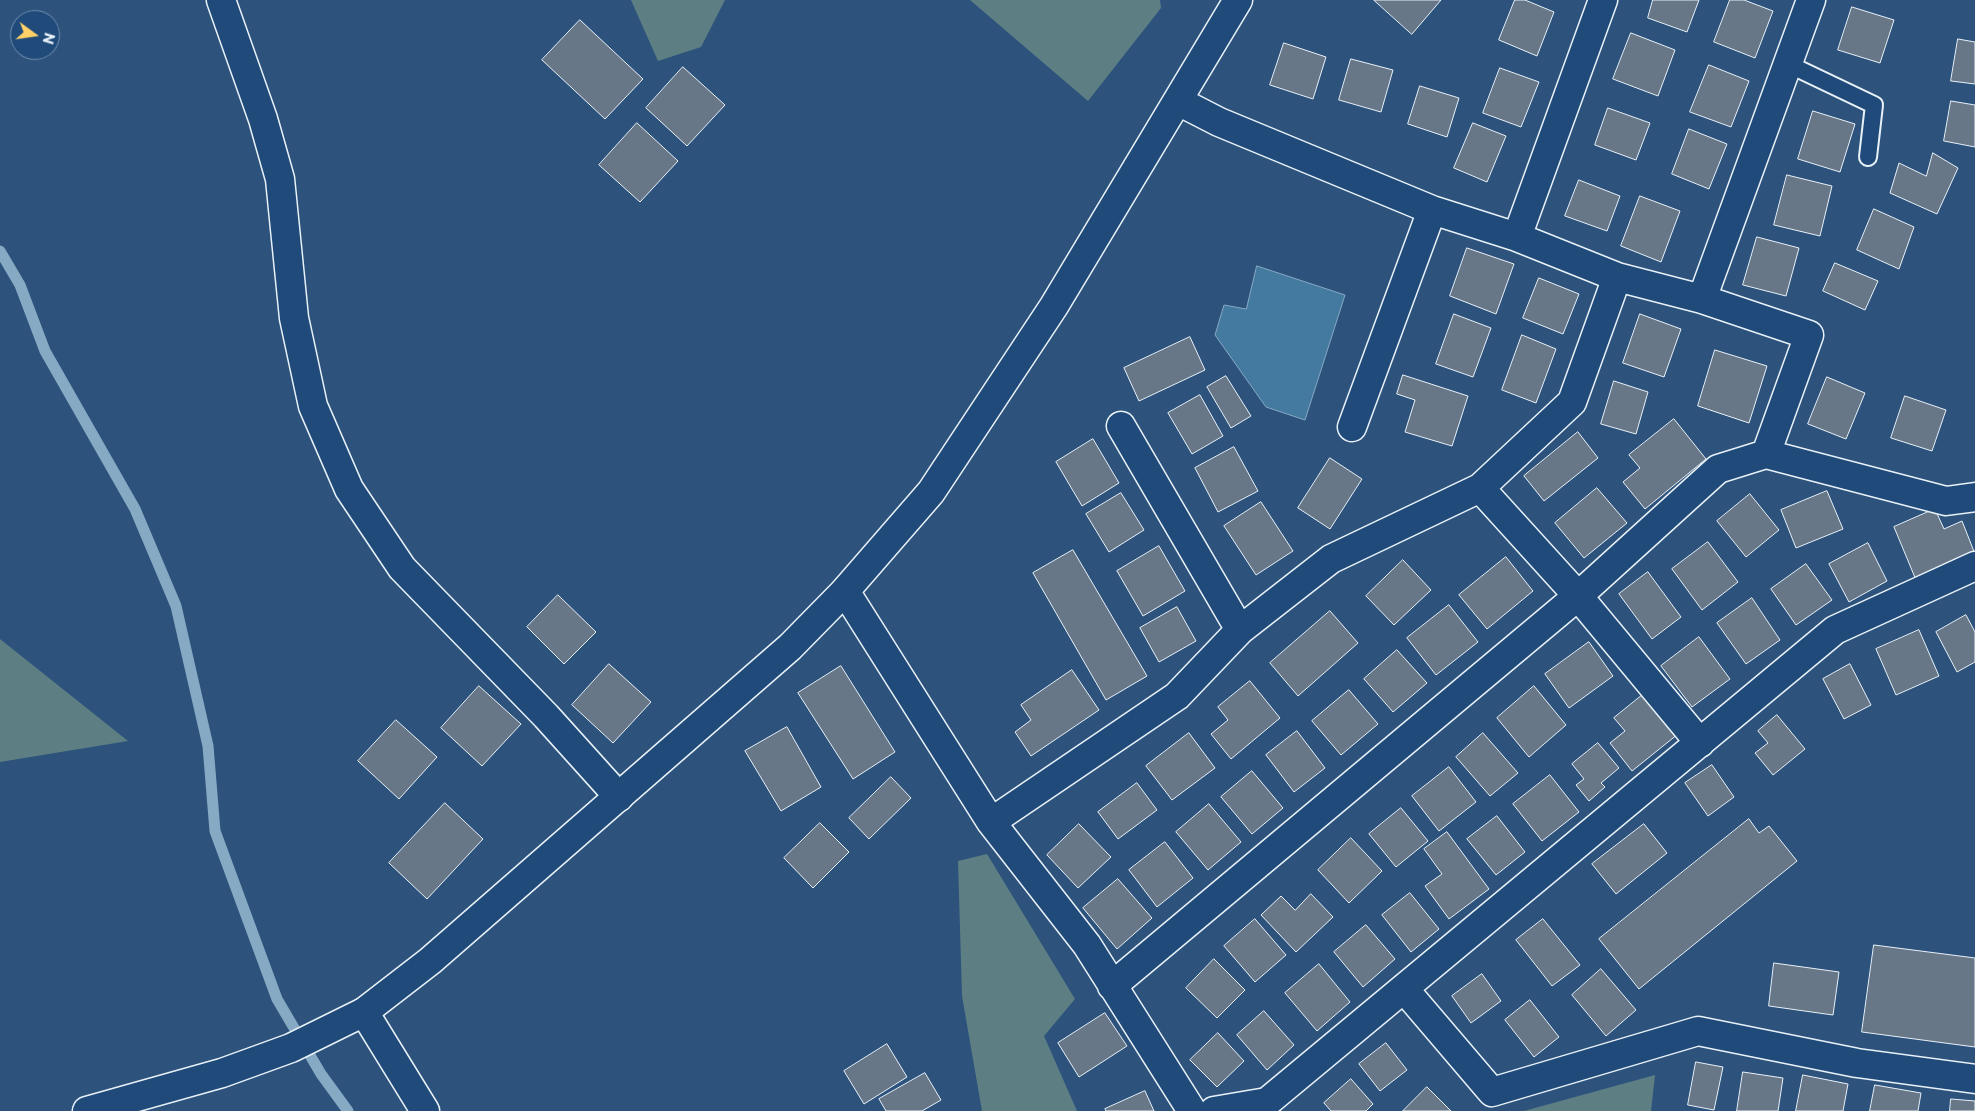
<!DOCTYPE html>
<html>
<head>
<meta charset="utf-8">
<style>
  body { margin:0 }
  #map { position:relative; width:1975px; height:1111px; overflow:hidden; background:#2d537d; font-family:"Playpen Sans",sans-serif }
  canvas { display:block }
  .north { position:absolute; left:10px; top:10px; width:50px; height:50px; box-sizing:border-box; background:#1f4a7a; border:1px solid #6f8dac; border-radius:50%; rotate:104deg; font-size:14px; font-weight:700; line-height:20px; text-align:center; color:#e8f1f8 }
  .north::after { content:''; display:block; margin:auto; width:18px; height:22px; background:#ffd166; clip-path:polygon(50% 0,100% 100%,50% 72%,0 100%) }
</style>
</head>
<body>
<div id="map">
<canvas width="1975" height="1111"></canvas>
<div class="north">N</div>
</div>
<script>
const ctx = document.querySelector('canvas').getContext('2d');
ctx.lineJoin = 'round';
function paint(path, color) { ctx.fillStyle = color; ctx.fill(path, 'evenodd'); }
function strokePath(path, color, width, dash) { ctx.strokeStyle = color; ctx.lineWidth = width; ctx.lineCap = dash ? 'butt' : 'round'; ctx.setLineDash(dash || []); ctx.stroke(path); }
paint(new Path2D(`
  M631 0H725L701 47 658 61Z
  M970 0H1160L1161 8 1088 101Z
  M0 639 128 741 0 762Z
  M987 854 1075 999 1044 1036 1077 1111H982L962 996 958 861Z
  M1655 1075 1651 1111H1524Z`), '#5d7f83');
const water = new Path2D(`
  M1257 266 1345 295 1305 420 1266 407 1215 335 1224 305 1246 309Z`);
paint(water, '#447aa0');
strokePath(water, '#86aac3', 1);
strokePath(new Path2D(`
  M0 251 20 285 45 351 135 509 176 606 208 746 215 831 277 999 321 1074 348 1111`), '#86aac3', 11);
const building = new Path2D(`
  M1374 0H1441L1412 34Z
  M1515 0H1525L1554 12 1537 56 1499 40Z
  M1653 0H1699L1687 32 1648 18Z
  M1730 0H1744L1773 11 1755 58 1714 42Z
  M1852 7 1894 20 1880 63 1838 50Z
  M580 20 643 79 605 119 542 60Z
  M1631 33 1675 50 1658 96 1613 79Z
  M1958 39 1975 42V84L1951 81Z
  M1284 43 1326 57 1313 99 1270 85Z
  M1351 59 1393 70 1381 112 1339 100Z
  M1709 65 1749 81 1731 127 1690 112Z
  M683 67 725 105 687 146 646 108Z
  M1500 68 1539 82 1521 127 1483 113Z
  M1420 86 1459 98 1447 137 1408 124Z
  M1951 101 1975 105V147L1944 141Z
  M1608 108 1650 123 1636 160 1595 145Z
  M1813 111 1855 124 1840 172 1798 159Z
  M637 123 678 161 640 202 599 165Z
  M1473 123 1506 136 1487 182 1454 168Z
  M1689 129 1727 144 1709 189 1672 174Z
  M1933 153 1958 168 1937 214 1890 193 1899 163 1926 176Z
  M1787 175 1832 186 1820 236 1774 225Z
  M1579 180 1620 196 1607 231 1565 216Z
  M1640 196 1680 211 1661 262 1621 246Z
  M1874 209 1914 227 1899 269 1857 250Z
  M1757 237 1799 248 1786 296 1743 285Z
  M1467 248 1514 264 1496 314 1450 296Z
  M1835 263 1878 281 1865 310 1823 291Z
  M1539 278 1579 294 1563 334 1523 318Z
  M1454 314 1491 328 1473 377 1436 364Z
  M1640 314 1681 329 1664 377 1623 363Z
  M1522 335 1556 349 1536 403 1502 390Z
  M1190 337 1205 370 1139 401 1124 368Z
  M1715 350 1767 366 1749 423 1698 406Z
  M1403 375 1468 396 1452 446 1405 432 1415 400 1397 394Z
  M1226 376 1251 416 1231 428 1207 387Z
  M1827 377 1865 393 1846 439 1808 424Z
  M1614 381 1648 392 1636 434 1601 424Z
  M1200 395 1223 436 1192 454 1168 413Z
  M1905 396 1946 410 1932 451 1891 438Z
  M1674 419 1706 459 1645 509 1623 482 1640 468 1629 455Z
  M1578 432 1598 458 1544 501 1524 476Z
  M1093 439 1119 483 1082 506 1056 462Z
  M1234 447 1258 491 1218 512 1195 468Z
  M1330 458 1362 479 1330 529 1298 508Z
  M1597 488 1627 523 1584 558 1555 523Z
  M1827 491 1843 529 1796 548 1781 510Z
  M1121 493 1144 530 1109 552 1086 514Z
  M1750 494 1779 530 1746 557 1717 521Z
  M1261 502 1293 551 1256 575 1224 526Z
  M1935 509 1944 529 1962 521 1975 554 1916 580 1894 527Z
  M1708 542 1738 582 1702 610 1672 569Z
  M1868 543 1887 581 1849 602 1829 564Z
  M1159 546 1185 591 1143 616 1117 571Z
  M1073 550 1147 676 1106 700 1033 573Z
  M1506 557 1533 591 1487 629 1459 595Z
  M1403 560 1431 590 1394 625 1366 596Z
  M1806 564 1832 600 1796 625 1771 589Z
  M1648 572 1681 617 1652 639 1619 594Z
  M558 595 596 632 564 664 527 627Z
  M1752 598 1780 640 1746 664 1717 623Z
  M1449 605 1478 642 1436 675 1407 638Z
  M1177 607 1196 641 1159 662 1140 628Z
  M1330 611 1358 643 1298 696 1270 663Z
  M1966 615 1975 632V662L1957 672 1936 632Z
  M1919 630 1939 676 1896 695 1876 649Z
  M1699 637 1730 679 1692 707 1661 666Z
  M1589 642 1613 676 1569 708 1545 674Z
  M1397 650 1427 683 1393 712 1364 679Z
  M609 664 651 702 613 743 572 705Z
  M1850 664 1871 705 1844 719 1823 679Z
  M841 666 895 752 853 779 798 693Z
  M1072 670 1099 710 1031 756 1015 732 1031 720 1021 705Z
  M1250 681 1280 718 1231 759 1211 734 1228 720 1218 707Z
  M479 686 521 724 482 766 441 728Z
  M1534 686 1566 725 1529 757 1497 718Z
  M1349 690 1378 724 1341 755 1312 721Z
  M1645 693 1678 734 1632 771 1610 743 1625 731 1614 718Z
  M1777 715 1805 749 1773 775 1755 753 1768 743 1758 731Z
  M396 720 437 757 399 799 358 761Z
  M787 727 821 787 781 811 745 751Z
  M1297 731 1325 768 1294 792 1266 755Z
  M1189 733 1215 768 1172 800 1146 766Z
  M1483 733 1518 773 1490 796 1456 757Z
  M1598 743 1619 768 1601 783 1605 787 1589 801 1576 785 1584 779 1572 764Z
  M1712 765 1734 797 1708 816 1685 783Z
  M1449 767 1476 802 1439 831 1412 796Z
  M1252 771 1283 808 1252 834 1221 797Z
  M1550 775 1579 812 1542 841 1513 804Z
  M891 777 911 798 869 839 849 818Z
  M1137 783 1157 810 1118 839 1098 812Z
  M445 803 483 839 427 899 389 863Z
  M1209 804 1241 842 1208 870 1176 832Z
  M1401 808 1428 841 1396 867 1369 834Z
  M1497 816 1525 852 1496 875 1467 839Z
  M1749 819 1759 833 1769 826 1797 861 1639 989 1599 939Z
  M820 823 849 852 813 888 784 858Z
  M1079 824 1111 857 1078 888 1047 855Z
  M1644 824 1667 853 1616 894 1592 864Z
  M1447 832 1489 889 1449 919 1425 886 1442 874 1424 849Z
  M1351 838 1382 871 1349 903 1318 870Z
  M1165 842 1193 878 1157 907 1129 870Z
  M1118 879 1152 918 1117 949 1083 908Z
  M1410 893 1439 929 1411 952 1382 915Z
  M1311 894 1333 917 1296 952 1261 915 1281 896 1295 910Z
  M1255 919 1286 955 1255 982 1224 946Z
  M1543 919 1580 965 1552 986 1516 940Z
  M1366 925 1395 959 1363 987 1334 952Z
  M1874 945 1975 958V1047L1862 1032Z
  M1214 959 1245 990 1217 1018 1186 988Z
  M1774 963 1839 972 1833 1015 1769 1006Z
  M1319 964 1350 1002 1317 1031 1285 993Z
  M1601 969 1636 1010 1606 1036 1572 995Z
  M1482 974 1501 1001 1471 1023 1452 996Z
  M1530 1000 1559 1037 1534 1057 1505 1020Z
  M1264 1011 1294 1045 1267 1070 1237 1035Z
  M1105 1013 1127 1046 1079 1077 1058 1043Z
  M1218 1033 1244 1061 1217 1087 1190 1060Z
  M1386 1043 1407 1070 1380 1091 1359 1064Z
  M887 1044 907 1077 864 1104 844 1071Z
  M1696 1062 1723 1067 1714 1110 1688 1105Z
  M1743 1072 1783 1078 1778 1111H1737Z
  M925 1073 941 1100 922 1111H886L879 1099Z
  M1803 1075 1848 1084 1843 1111H1796Z
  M1351 1079 1373 1104 1366 1111H1331L1324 1103Z
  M1875 1085 1921 1093 1918 1111H1870Z
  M1427 1087 1451 1111H1403Z
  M1145 1091 1154 1111H1106L1105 1109Z
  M1951 1099 1975 1101V1111H1950Z`);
paint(building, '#677787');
strokePath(building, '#e8f1f8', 1);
const service = new Path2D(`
  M1788 64 1874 105 1868 157`);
const minor = new Path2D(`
  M221 0 263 119 280 179 294 318 313 406 349 489 402 568 546 716 619 797
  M1178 101 1219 122 1432 210 1517 237 1617 277 1702 299 1809 335 1766 454
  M1517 237 1603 0
  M1702 299 1811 0
  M1121 426 1240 630
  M1352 427 1432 210
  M1480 488 1578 596 1700 743
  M845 591 991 822 1087 945 1192 1111
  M991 822 1177 696 1240 630 1331 559 1480 488 1572 402 1617 277
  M1112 986 1578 596 1718 469 1766 454 1946 501 1975 497
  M1405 990 1492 1092 1698 1031 1857 1063 1975 1079
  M364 1012 425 1111
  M1214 1111 1267 1102 1835 630 1975 566`);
const tertiary = new Path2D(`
  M87 1111 222 1073 291 1048 364 1012 430 961 790 647 845 591 931 492 1054 306 1238 0`);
strokePath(service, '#e8f1f8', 20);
strokePath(minor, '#e8f1f8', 31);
strokePath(tertiary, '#e8f1f8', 31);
strokePath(service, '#1f4a7a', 16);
strokePath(minor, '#1f4a7a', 28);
strokePath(tertiary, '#1f4a7a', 28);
</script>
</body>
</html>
